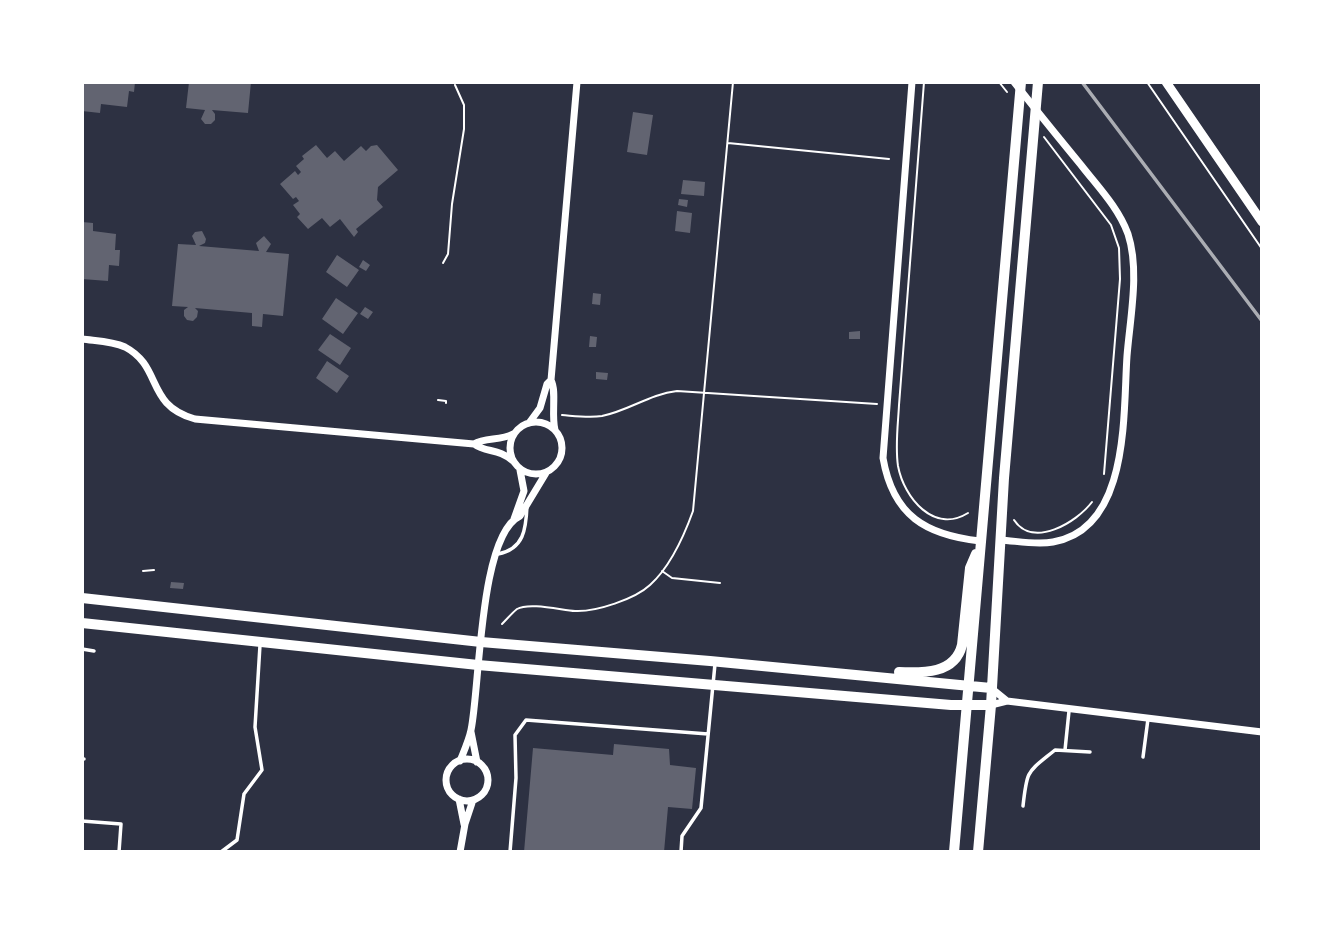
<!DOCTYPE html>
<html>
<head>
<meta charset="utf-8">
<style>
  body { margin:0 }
  #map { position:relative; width:1344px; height:934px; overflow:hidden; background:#2d3142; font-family:"Noto Serif",serif }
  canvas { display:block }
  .frame { position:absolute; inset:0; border:84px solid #fff; pointer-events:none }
</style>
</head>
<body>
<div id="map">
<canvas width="1344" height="934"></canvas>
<div class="frame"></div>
</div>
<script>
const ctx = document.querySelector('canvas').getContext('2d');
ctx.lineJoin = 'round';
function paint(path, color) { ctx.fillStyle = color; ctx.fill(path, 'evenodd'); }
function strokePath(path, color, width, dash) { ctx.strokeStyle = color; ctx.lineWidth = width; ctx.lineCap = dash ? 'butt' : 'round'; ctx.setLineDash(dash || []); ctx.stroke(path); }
paint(new Path2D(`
  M82 82H135L134 92 129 91 127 107 101 104 100 113 82 111Z
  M189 82H251L248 113 212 110 215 114V120L211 124H205L201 119 205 110 186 108Z
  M633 112 653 115 647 155 627 152Z
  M316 145 327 158 335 151 344 161 361 146 366 151 371 146 377 145 398 170 378 187 377 200 383 207 356 229 358 232 354 237 340 219 330 227 322 218 308 229 297 217 300 214 293 205 299 201 296 197 293 199 280 184 295 171 298 175 301 172 296 166 304 159 302 156Z
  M683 180 705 182 704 196 681 194Z
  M679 199 688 200 687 207 678 205Z
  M677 211 692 213 690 233 675 231Z
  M82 222 93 223V231L116 234 115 250H120L119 266 109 265 108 281 82 279Z
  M202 231 206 239 205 243 199 246 259 251 256 243 264 236 271 244 266 252 289 254 283 316 263 314 262 327 252 326V313L195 308 198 311 197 317 193 321 187 320 184 316V310L188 307 172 306 178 244 196 245 192 236 195 232Z
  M337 255 359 270 347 287 326 272Z
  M363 260 370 265 366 271 359 267Z
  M593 293 601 294 600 305 592 304Z
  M336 298 358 313 343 334 322 319Z
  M365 307 373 312 368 319 360 314Z
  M860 331V339H849V332Z
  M330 334 351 348 340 365 318 350Z
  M590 336 597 337 596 347H589Z
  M327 361 349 376 337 393 316 378Z
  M596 372 608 373 607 380 596 379Z
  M171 582 184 583 183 589 170 588Z
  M614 744 669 749 670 765 696 768 692 809 668 807 664 852H524L533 748 613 755Z`), '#626471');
strokePath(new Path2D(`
  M924 82 899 405C898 425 895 446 898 466 904 498 934 534 968 513
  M999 82 1007 92
  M1147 82 1262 249
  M1044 137 1111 225 1119 248 1120 279 1104 474
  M728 143 889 159
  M443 263 448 254 452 204 464 129V105L455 85
  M438 400 446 401V403
  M562 415C575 416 589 418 602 416 628 411 650 394 677 391L877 404
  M1014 520C1033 549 1077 522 1092 502
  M143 571 154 570
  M662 571 672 578 720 583
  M502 624C507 619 512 613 517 609 529 602 561 610 575 611 596 612 635 599 650 585 670 567 684 536 693 511L733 82`), '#fff', 2);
strokePath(new Path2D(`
  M498 554C524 549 526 529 527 506
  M82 649 94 651
  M1065 750 1069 711
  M1143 757 1148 719
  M82 759H84
  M1023 806C1027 769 1027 773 1055 750L1090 752
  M82 821 121 824 119 852
  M221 852 237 840 244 794 262 770 255 727 260 645
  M510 852 516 778 515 735 526 720 708 734
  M681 852 682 836 701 808 715 664`), '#fff', 3.5);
strokePath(new Path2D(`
  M912 82 883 458C893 516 926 535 980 541
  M82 339C97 341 112 341 125 347 163 367 145 405 195 419L474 444C486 453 499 448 513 461
  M551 380C557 392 551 414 555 430
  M510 448a26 26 0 1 1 52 0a26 26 0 1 1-52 0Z
  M529 423 540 408 547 384 551 380 577 82
  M474 444C485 437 500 441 513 434
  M514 519 524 491 520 470
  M1000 540C1017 541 1036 545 1053 542 1130 529 1123 414 1127 356 1130 318 1140 271 1128 234 1118 207 1098 187 1081 165 1058 137 1036 110 1014 82
  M991 688 1007 701 991 705
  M1007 701 1262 732
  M471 732 477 762
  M446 780a21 21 0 1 1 42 0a21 21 0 1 1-42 0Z
  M460 761C464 751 469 740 471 730 480 688 479 535 520 516L546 473
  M459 799 464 824
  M460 852 465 824 473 800`), '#fff', 7);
strokePath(new Path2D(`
  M1166 82 1262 222`), '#fff', 9);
strokePath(new Path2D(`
  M82 598 481 642 710 661 991 688
  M82 623 478 665 951 705H991
  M899 672C923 673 955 674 962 645L970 568 976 554
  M954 852 1021 82
  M978 852 991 705 1004 478 1038 82`), '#fff', 10);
strokePath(new Path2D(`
  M1082 82 1262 321`), '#abadb3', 3.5);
</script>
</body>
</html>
